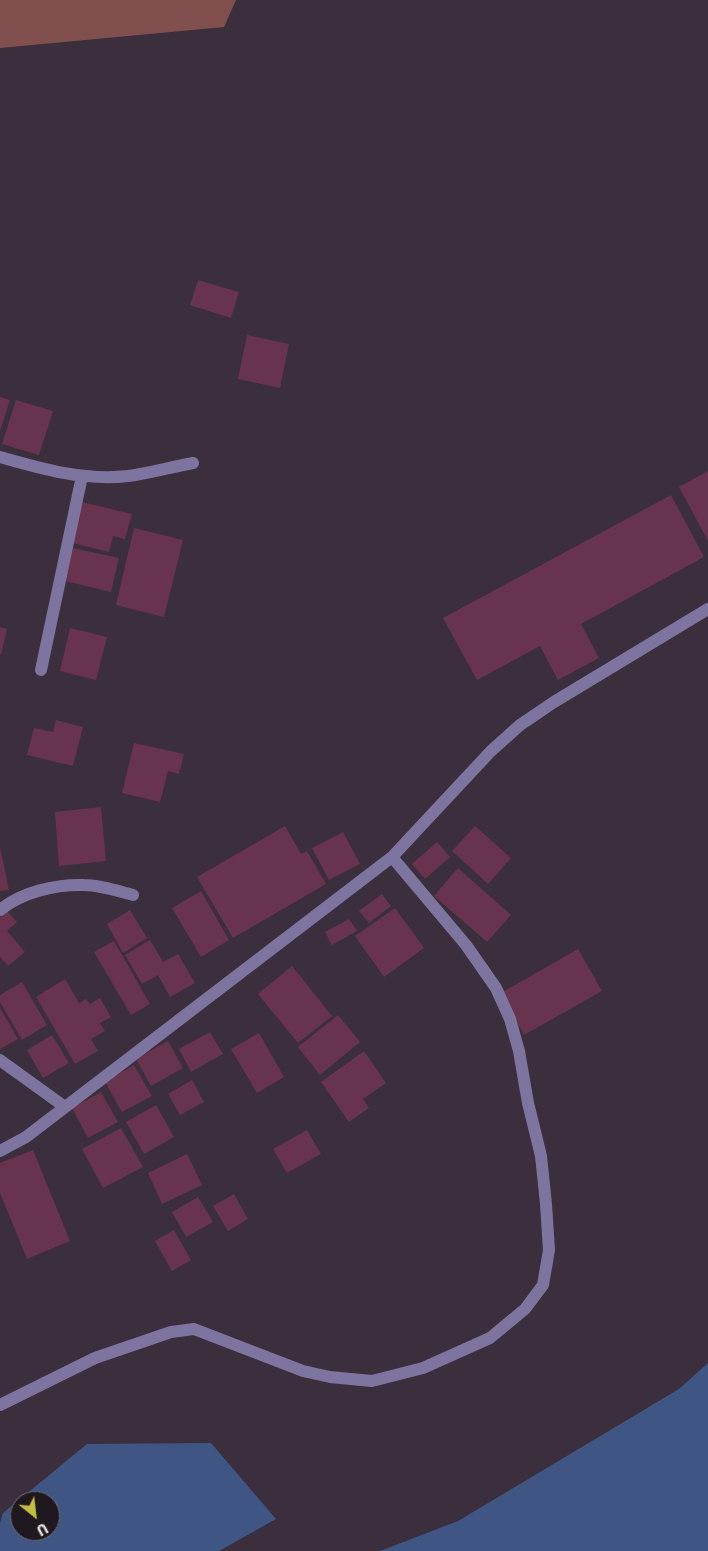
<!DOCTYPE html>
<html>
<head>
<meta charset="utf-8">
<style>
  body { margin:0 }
  #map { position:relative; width:708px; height:1551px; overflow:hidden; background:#3b2f3d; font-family:Rubik,sans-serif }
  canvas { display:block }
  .north { position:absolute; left:10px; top:1491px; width:50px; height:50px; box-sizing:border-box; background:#1f191f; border:1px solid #6d666d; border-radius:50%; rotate:151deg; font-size:14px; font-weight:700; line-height:20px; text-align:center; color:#e2dae3 }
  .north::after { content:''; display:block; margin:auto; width:18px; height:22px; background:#c1be40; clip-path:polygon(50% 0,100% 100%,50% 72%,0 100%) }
</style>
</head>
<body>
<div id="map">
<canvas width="708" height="1551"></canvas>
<div class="north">U</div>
</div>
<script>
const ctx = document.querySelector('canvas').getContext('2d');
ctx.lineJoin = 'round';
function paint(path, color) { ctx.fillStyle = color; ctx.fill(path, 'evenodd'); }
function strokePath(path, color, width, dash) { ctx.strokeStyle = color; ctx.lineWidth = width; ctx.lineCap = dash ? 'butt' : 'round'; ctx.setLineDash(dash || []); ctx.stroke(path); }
paint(new Path2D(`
  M0 0H236L224 27 0 48Z`), '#804f4e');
paint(new Path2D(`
  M708 1363V1551H380L458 1521 679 1389Z
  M211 1443 276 1519 219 1551H0V1523L3 1513 87 1444ZM20 1501H50V1531H20Z`), '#3f5685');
paint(new Path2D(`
  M198 280 239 292 231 318 190 305Z
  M247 335 289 344 280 388 238 379Z
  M0 397 10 400 0 431Z
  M16 400 53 411 39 455 2 444Z
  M708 471V541L679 487Z
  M671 495 704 557 581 624 599 658 558 680 540 646 477 680 443 618Z
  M82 502 132 514 125 539 113 536 109 552 72 543Z
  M134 528 183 540 164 617 116 605Z
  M73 548 119 558 111 592 65 581Z
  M0 627 7 629 1 655 0 654Z
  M70 628 107 637 96 680 60 671Z
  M56 720 83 727 73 766 27 755 34 728 53 732Z
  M134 743 184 754 179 774 168 771 160 802 122 793Z
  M101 807 106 861 59 866 55 812Z
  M285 826 301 854 307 851 326 884 233 938 197 877Z
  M475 826 511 858 488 884 452 851Z
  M343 832 360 864 329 880 312 848Z
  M437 842 450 857 425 879 412 864Z
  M0 847 9 890 0 891Z
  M458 868 511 915 487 942 434 896Z
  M201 891 229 940 201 957 172 908Z
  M382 894 391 906 369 923 359 911Z
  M395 908 424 948 384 977 355 936Z
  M130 910 147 938 123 953 107 924Z
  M7 911 17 922 7 931 25 952 8 966 0 957V917Z
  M349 919 357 931 332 945 325 932Z
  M150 940 163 962 178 954 195 983 170 997 158 975 142 984 125 955Z
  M114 941 150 1004 131 1015 94 952Z
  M578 949 602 991 524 1035 501 993Z
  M292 966 332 1016 298 1043 258 994Z
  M65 979 79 1003 86 999 90 1004 100 998 111 1017 100 1023 105 1031 91 1039 98 1051 75 1064 36 997Z
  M22 982 47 1025 22 1040 0 1002V995Z
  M0 1008 18 1039 0 1049Z
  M338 1015 360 1042 320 1075 298 1047Z
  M210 1032 223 1054 191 1072 179 1049Z
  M259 1033 284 1077 257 1093 231 1049Z
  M52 1035 69 1063 43 1078 27 1050Z
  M168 1041 183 1068 151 1086 136 1059Z
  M364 1051 386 1083 363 1099 369 1108 349 1122 321 1082Z
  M134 1065 152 1096 122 1112 105 1082Z
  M192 1080 204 1102 180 1115 168 1094Z
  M101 1092 118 1122 88 1138 72 1108Z
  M156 1105 174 1137 144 1154 126 1122Z
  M121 1128 143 1167 103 1188 82 1149Z
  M307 1130 321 1154 287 1173 273 1149Z
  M33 1150 70 1241 27 1259 0 1193V1163Z
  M187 1154 202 1185 162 1204 148 1173Z
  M234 1194 248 1219 228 1231 213 1206Z
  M198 1197 213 1222 186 1237 172 1212Z
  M174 1230 191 1260 172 1271 155 1241Z`), '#68334d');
strokePath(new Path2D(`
  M0 457C42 469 84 481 128 476 150 473 171 467 193 463
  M41 670 82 476
  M0 910C22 892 56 884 84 885 100 885 118 891 133 895
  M0 1060 65 1107
  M0 1151 26 1137 392 857 491 751 520 725 554 702 708 609
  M0 1405 95 1358 171 1332 194 1329 303 1371 330 1377 372 1381 423 1368 490 1338 525 1309 543 1285 549 1250 546 1204 541 1156 528 1103 519 1051 510 1019 496 988 466 945 392 857`), '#7d759f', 12);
</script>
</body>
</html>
